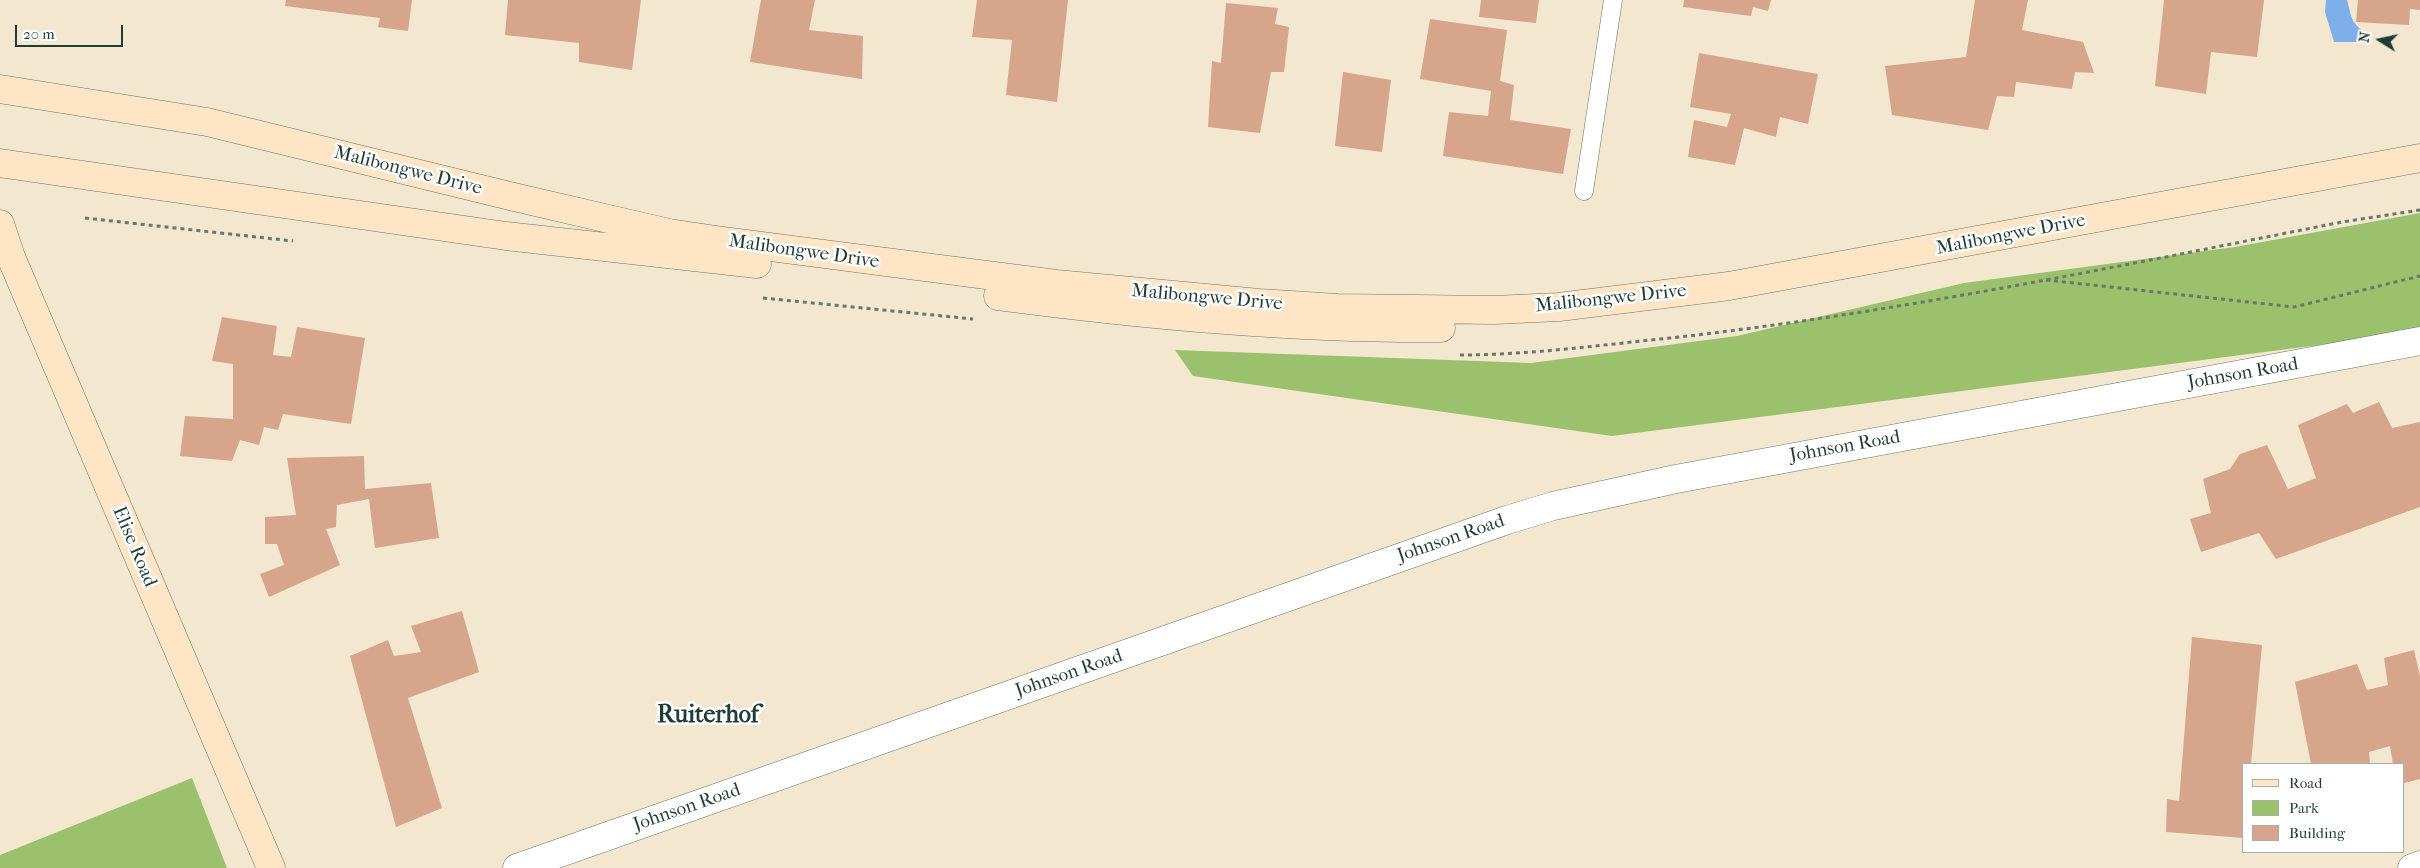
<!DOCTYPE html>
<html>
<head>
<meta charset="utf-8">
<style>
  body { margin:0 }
  #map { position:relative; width:2420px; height:868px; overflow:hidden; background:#f3e7cf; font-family:"IM FELL French Canon",serif }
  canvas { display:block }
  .legend { position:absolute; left:2242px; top:763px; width:162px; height:90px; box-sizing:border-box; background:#fff; border:1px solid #a5b1ae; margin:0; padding:6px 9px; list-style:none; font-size:15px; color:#1f3d34 }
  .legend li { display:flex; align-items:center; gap:10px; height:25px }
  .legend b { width:25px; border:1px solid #a5b1ae }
  .north { position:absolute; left:2355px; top:15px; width:50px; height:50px; -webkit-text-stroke:4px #fff; paint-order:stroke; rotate:280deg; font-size:14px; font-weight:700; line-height:20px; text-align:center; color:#1f3d34 }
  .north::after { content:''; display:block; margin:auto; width:18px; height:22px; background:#1f3d34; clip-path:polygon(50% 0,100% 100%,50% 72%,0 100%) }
  .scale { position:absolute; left:15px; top:25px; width:108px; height:22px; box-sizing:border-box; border:2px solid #1f3d34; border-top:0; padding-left:6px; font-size:15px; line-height:18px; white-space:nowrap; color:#1f3d34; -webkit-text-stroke:4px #fff; paint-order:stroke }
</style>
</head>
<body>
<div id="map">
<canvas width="2420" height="868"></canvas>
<ul class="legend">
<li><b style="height:6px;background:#fee5c5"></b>Road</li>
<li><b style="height:14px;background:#9bc16c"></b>Park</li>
<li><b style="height:14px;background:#d6a58c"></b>Building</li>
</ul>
<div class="north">N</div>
<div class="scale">20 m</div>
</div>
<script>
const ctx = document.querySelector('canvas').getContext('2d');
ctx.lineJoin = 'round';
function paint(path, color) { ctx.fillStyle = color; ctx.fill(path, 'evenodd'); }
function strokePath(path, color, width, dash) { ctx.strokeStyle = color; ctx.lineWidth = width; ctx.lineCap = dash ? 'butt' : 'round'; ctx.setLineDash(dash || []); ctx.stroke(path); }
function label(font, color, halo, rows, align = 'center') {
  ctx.font = font + ' "IM FELL French Canon",serif'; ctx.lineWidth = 5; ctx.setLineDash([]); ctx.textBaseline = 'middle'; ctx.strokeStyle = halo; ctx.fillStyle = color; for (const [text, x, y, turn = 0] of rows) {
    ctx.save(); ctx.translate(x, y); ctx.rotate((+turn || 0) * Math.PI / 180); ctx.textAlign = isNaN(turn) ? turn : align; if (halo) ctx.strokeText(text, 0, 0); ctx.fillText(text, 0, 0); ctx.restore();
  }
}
paint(new Path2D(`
  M2420 213V332L1612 436 1193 376 1175 350 1531 363 1737 336 1964 283 2235 247Z
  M192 778 227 868H0V855Z`), '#9bc16c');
paint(new Path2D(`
  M2326 0H2347C2351 13 2350 22 2362 30L2358 42H2334L2325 12Z`), '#7fafea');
paint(new Path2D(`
  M286 0H412L408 31 378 27 380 18 285 6Z
  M508 0H641L632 70 579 62V43L505 35Z
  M761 0H815L809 30 863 36 862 79 750 62Z
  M977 0H1068L1057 102 1006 95 1012 40 972 37Z
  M1481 0H1539L1536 23 1479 17Z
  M1684 0H1771L1768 11 1753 7 1751 16 1683 7Z
  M1975 0H2028L2022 30 2083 42 2094 73 2075 72 2072 89 2016 82 2014 97 1997 96 1988 130 1892 115 1885 66 1966 57Z
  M2164 0H2264L2257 57 2211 52 2206 94 2155 86Z
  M2358 0H2420V10L2410 9 2409 25 2356 22Z
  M1226 3 1278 8 1275 24 1289 27 1284 72H1271L1260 133 1208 127 1212 61 1221 63Z
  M1430 19 1507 30 1500 81 1514 85 1510 120 1571 129 1563 174 1443 156 1449 112 1488 116 1491 91 1420 79Z
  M1699 53 1818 74 1808 124 1780 117 1776 137 1744 128 1735 165 1688 157 1694 120 1727 127 1731 114 1690 107Z
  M1343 72 1391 80 1382 152 1335 146Z
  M222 317 277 326 273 355 291 357 297 327 365 338 351 424 283 414 278 430 264 427 259 445 240 440 232 461 180 456 185 416 233 419V364L212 361Z
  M2379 402 2392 428 2420 422V507L2276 559 2259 533 2201 552 2190 519 2211 513 2203 479 2230 469 2240 454 2267 445 2288 489 2316 478 2298 425 2347 404 2353 413Z
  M364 456 365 489 431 483 439 538 375 548 369 499 337 505 336 527 326 529 340 565 269 597 260 574 284 565 277 544H265V517L296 515 287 458Z
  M462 611 479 672 408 698 442 808 396 827 350 656 388 640 394 656 421 652 411 626Z
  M2192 637 2262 645 2251 764H2244V838L2166 832 2167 799 2179 801Z
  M2414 650 2420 676V779L2404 783V764H2393L2390 746 2369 752 2370 764H2311L2295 682 2357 664 2367 690 2388 685 2384 658Z`), '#d6a58c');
const lane = new Path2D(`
  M1584 191 1613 0`);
const street = new Path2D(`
  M517 868 1507 520 1553 506 1676 479 2420 341
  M2412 868 2420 865`);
const secondary = new Path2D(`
  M0 89 207 122 514 197 669 233 716 240 1056 284 1259 303 1337 308 1494 310 1559 307 1729 286 2420 158
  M0 163 506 236 757 264
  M0 224 11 257 271 868
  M998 296C1144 315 1292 329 1441 328`);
strokePath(lane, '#69786a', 19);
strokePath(street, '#69786a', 29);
strokePath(secondary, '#69786a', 29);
strokePath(new Path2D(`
  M85 218 293 241
  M2046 280 2294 307 2420 276
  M763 298 973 319
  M1460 355C1530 355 1600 345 1670 338 1896 313 2119 266 2342 222L2420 210`), '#69786a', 3, [4, 4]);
strokePath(lane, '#fff', 18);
strokePath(street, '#fff', 28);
strokePath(secondary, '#fee5c5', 28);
label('19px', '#1f3d34', '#fff', [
  ["Malibongwe Drive",408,171,14],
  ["Malibongwe Drive",2011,235,-11],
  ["Malibongwe Drive",804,252,8],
  ["Malibongwe Drive",1207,298,5],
  ["Malibongwe Drive",1611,299,-6],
  ["Johnson Road",2243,374,-10],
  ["Johnson Road",1845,447,-10],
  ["Johnson Road",1451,539,-19],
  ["Elise Road",134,547,67],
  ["Johnson Road",1069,674,-19],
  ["Johnson Road",687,808,-19]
]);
label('bold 24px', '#1f3d34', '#fff', [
  ["Ruiterhof",708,716]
]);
</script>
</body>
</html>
